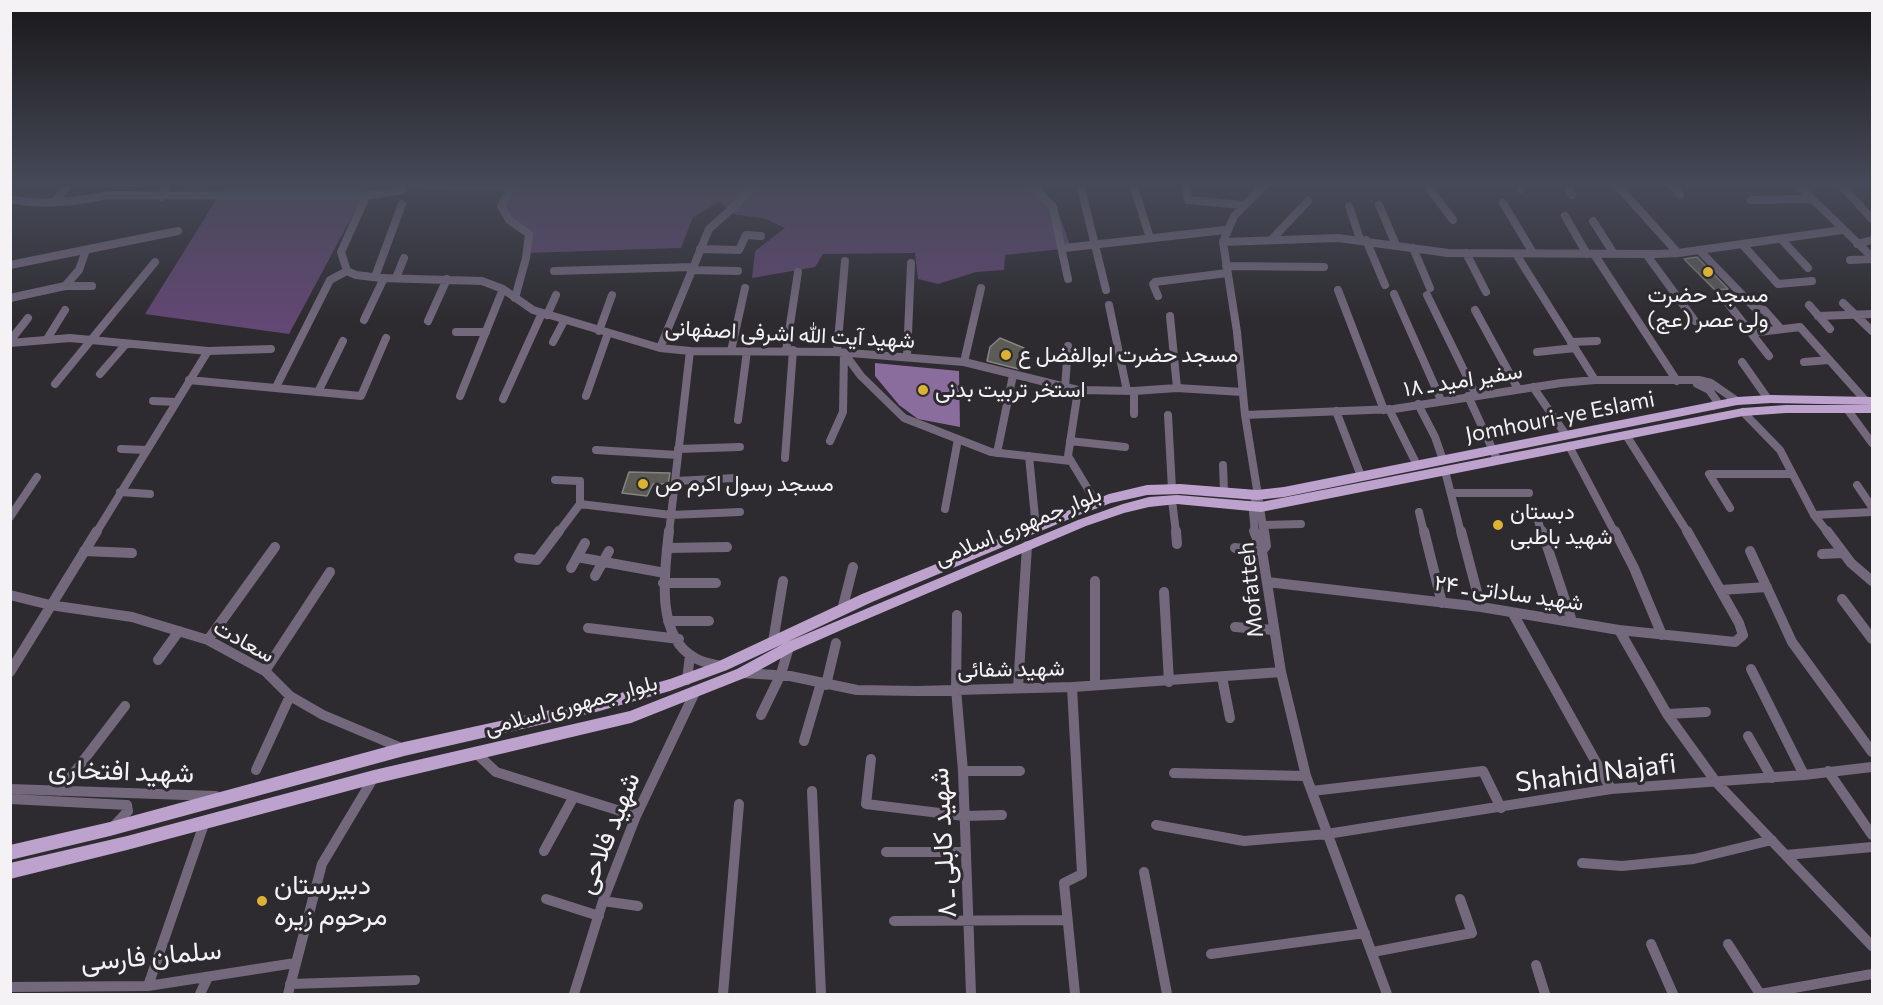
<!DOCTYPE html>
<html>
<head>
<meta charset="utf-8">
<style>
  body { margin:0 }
  #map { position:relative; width:1883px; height:1005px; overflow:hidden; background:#2d2b2f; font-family:Commissioner,sans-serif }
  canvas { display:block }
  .frame { position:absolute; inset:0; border:12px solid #f4f2f5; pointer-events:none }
</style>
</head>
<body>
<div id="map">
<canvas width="1883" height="1005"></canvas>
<div class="frame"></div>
</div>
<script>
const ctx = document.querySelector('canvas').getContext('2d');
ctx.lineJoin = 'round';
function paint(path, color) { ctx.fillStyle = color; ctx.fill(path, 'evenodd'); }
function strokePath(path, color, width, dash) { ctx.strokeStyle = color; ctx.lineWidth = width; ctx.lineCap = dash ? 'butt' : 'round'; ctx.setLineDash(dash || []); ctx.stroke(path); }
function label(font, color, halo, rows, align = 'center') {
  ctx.font = font + ' Commissioner,Vazirmatn,sans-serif'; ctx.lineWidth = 6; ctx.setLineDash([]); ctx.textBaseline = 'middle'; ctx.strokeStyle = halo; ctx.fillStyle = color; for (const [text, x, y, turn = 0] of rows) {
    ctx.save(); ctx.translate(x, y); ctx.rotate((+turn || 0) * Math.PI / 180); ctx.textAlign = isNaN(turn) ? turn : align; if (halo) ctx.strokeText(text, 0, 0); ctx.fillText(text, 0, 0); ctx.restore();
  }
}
paint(new Path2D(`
  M226 184H359L363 196 289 334 145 314Z
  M393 184H1036L1056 205 1071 248 1005 255 1004 270 976 272 938 284 918 279 915 253 823 254 815 267 752 278 755 251 785 228 766 219 734 214 720 202 693 217 681 248 526 253 529 234 511 222 501 206 508 191 431 190Z`), '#634774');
paint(new Path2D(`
  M875 363 959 371 960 427 918 419 899 405 875 376Z`), '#8a6c9d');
const building = new Path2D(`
  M1697 257 1728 289 1715 290 1684 259Z
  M1000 338 1024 348 1022 370 987 361 990 347Z
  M629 472 670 473 668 484H653L647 496 622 493Z`);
paint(building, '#5d5b56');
strokePath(building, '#86847f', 1.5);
strokePath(new Path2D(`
  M514 184 501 206 509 220 529 234 526 258 515 298
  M1031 184 1053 207 1061 247 1064 248 1225 230
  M1080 184 1106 290
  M1133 184 1150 238
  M1186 184 1188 200 1242 205
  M1426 184 1453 220
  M1519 184 1521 189
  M1567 184 1572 195
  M1616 184 1678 253
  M1671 184 1680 195
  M1797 184 1872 257
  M1840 184 1872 219
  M363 196 403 190
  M161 197 168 184
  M10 199C43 206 76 202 108 195L361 196 364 201 341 252 347 271
  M1751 200 1811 199
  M53 202 70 184
  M1503 203 1533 253
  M1379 205 1396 245
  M1349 206 1360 239
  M1565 216 1587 254
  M1593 221 1614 254
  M1272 239 1308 201
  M1781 239 1808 268
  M1366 240 1385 285
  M1223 242 1338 238 1448 253 1656 254 1678 253 1842 230
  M1742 244 1778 284 1812 281
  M1857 244 1872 240
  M1061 247 1068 279
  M1413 248 1430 288
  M700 249 739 250 746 235 761 236
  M1700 251 1755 308 1764 310 1781 329
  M1466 253 1486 292
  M1516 254 1595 380
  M1594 254 1677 381
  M1646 254 1695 321
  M1850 260 1872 259
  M10 265 178 231
  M1226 266 1324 267
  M691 270 738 271
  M347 271 356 275 381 278 482 281 503 289 533 310 660 348 690 351 837 352 964 362 1078 390 1134 391 1177 388 1242 392
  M554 271 692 267
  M375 277 402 204
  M396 278 404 258
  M65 286 79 270 86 250
  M1338 290 1384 410
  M1394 294 1441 400
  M1427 295 1476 395
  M1158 296 1153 284 1155 282 1227 273
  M1723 297 1751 333
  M10 298 65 286H92
  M1843 303 1872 331
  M1109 305 1127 391
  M1809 305 1830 329
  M1475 310 1518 389
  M547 315 556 295
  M1170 316 1177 388
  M1818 316 1872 314
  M364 320 384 278
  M428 321 447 279
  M599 331 612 295
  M456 332H486
  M47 339 65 310
  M10 341 28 318
  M553 342 564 321
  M1571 342 1597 341
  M10 343 70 338 208 351 96 533
  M660 348 709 229 739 202 754 184
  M208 351 271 349
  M731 351 745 288
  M786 351 798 272
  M837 352 845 261
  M1537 352 1575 348
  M844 353 861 376 904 418 991 452 1071 461
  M1769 356 1751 333 1800 327 1865 400
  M907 357 911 263
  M964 362 981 288
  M1742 362 1768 399
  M1804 362 1829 360
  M100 374 126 344
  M189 380 361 396 386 338
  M55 384 155 262
  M1697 384 1709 390 1717 401 1713 406
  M276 387 330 280 347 271
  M1533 387 1566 435
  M1065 388 1068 346
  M1078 390 1068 456 1097 504
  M1134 391V414
  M318 392 343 341
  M460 396 503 289
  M586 396 608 333
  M1468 396 1496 457
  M503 399 542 313
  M153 401 176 402
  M1418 404 1435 437 1443 460
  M1389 409 1417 465
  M1847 409 1872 443
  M1336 411 1361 476
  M1743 412 1780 450 1814 515 1828 533
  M1168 415 1172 489
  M1245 415 1394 409 1561 383 1595 380H1699L1711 383 1737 401
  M738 420 747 351
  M1626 435 1688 533
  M830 441 843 412 844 353
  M1070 441 1125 447
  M1569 446 1615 533
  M121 449 147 450
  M678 449 740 447
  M596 450 677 455
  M997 453 1013 375
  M1029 456 1036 528
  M785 458 793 350
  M1223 465 1224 492
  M1445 471 1461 533
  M555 480 580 481V504
  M675 481 736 478
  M1857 485 1872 507
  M120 492 150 494
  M1451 493H1529
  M1172 500 1176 533
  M1730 508 1709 474H1792
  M945 509 958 439
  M1419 512 1424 533
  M1814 515 1872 512
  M10 517 37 477
  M1538 521 1542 533
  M1263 525 1301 524
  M558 533 580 504 671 515 740 512
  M669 533 690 351
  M1255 533 1253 512 1255 500
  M1264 533 1245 415 1237 332 1223 242 1234 216 1266 184`), '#74687d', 8);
strokePath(new Path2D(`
  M669 531C665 568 654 636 695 658 703 663 713 664 722 666
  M1176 531 1177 544
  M1254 531 1262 551
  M1264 531 1266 546 1262 551 1281 672 1306 776 1387 994
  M1424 531 1442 603
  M1461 531 1481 607
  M1542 531 1572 621
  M1615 531 1634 568 1662 635
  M1827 531 1851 563 1872 581
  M667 548 727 547
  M1235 548 1262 551
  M84 551 132 553
  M1750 551 1792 642 1872 752
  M1822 554 1843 553
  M577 557 665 573
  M519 558 537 560 559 531
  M571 568 585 543
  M595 576 609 551
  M1095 581V685
  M1267 582 1481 607 1619 630 1735 642 1743 635 1739 623 1687 531
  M663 583H716
  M1721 590 1767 587
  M1164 592 1169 682
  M10 595 50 605 132 617 208 640 265 671 290 696 323 715 404 749
  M1842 599 1872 639
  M842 610 853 567
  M1512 612 1611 789
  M957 615 956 689 963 771 971 994
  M668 621H709
  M1235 627 1274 630
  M588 628 679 639
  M1619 630 1667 714 1716 782 1872 946
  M208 640 275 547
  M773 642 783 581
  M158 660 179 631
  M1751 669 1804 775
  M265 671 330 572
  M10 672 97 531
  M743 673 790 676 857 690 916 691 1073 687 1281 672
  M1222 677 1230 718
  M687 680 690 655
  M826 685 836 643
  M1072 687 1082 874 1064 883 1075 994
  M1018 688 1027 546
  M1667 714 1706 712
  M761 715 781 674 789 647
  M1748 736 1772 778
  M804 741 821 683
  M477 754 496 772 636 816
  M871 759 866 804 964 816 1002 815
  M256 770 290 696
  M963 771H1020
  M1828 771 1872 835
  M1174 773 1306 776
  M10 789 216 796
  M60 791 125 706
  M812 791 821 994
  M1312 791 1483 771 1501 808
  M10 799 127 805 128 811 114 826
  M1156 825 1244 841 1327 834 1611 789 1804 775 1872 767
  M544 851 573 798
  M886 852H965
  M1786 855 1872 847
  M1582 863 1622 866 1694 859 1772 840
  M1144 872 1167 994
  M546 899 599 916
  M603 901 638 906
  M894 921 1066 920
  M1651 944 1673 994
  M1728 944 1760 994
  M1373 952 1472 933 1460 899
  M1211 954 1365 933
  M1536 965 1545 994
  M290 984 415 980
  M148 986 205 821
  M10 987 148 986 295 963
  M200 994 208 977
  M288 994 322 864 374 777
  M574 994 603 901 636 816 695 692
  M723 994 739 804
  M1760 994 1872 974`), '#74687d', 10);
paint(new Path2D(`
  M1771 395 1872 397V405L1771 403 1737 405 1284 497 1257 500 1180 494 1147 495 1111 503 1079 515 872 602 787 642 1078 520 1123 504 1149 497 1177 495 1261 502 1743 408 1786 405H1872V413H1786L1743 416 1261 512 1177 504 1149 507 1124 513 1086 526 846 628 794 651 747 677 631 723 374 784 127 850 10 879V863L127 836 374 770 630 711 737 669 783 644 727 670 670 691 596 712 404 756 110 836 10 860V845L110 822 404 742 596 700 670 679 717 662 862 594 1109 494 1147 485 1180 484 1257 490 1284 487 1737 397Z`), '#bda2ce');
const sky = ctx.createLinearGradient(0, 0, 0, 325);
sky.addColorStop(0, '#19181a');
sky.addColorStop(0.57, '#464a58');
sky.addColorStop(1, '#464a5800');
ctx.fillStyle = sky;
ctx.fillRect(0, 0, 1883, 325);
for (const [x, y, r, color] of [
  [1708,272,6,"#ddb133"],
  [1006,355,6,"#ddb133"],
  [923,390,6,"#ddb133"],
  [643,484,6,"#ddb133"],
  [1498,525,6,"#ddb133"],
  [262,901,6,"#ddb133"]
]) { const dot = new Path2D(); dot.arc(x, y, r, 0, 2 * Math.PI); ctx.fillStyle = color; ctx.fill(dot); strokePath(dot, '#2d2b2f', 2); }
label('22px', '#f4f2f5', '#2d2b2f', [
  ["مسجد حضرت",1708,295,"center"],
  ["ولی عصر (عج)",1708,320,"center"],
  ["مسجد حضرت ابوالفضل ع",1018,355],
  ["استخر تربیت بدنی",935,390],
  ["مسجد رسول اکرم ص",655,484],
  ["دبستان",1510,512],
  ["شهید باطبی",1510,537]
], 'left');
label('22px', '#f4f2f5', '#2d2b2f', [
  ["شهید آیت الله اشرفی اصفهانی",790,334,3],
  ["سفیر امید ـ ۱۸",1463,380,-9],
  ["Jomhouri-ye Eslami",1560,417,-11],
  ["بلوار جمهوری اسلامی",1018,526,-22],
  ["Mofatteh",1251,590,-96],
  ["شهید ساداتی ـ ۲۴",1509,593,8],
  ["سعادت",244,641,29],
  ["شهید شفائی",1011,669,-1],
  ["بلوار جمهوری اسلامی",571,705,-15]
]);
label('27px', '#f4f2f5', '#2d2b2f', [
  ["شهید افتخاری",121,771,2],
  ["Shahid Najafi",1596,773,-7],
  ["شهید فلاحی",608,833,-68],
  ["شهید کابلی ـ ۸",943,843,-93],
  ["سلمان فارسی",151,956,-5]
]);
label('27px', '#f4f2f5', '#2d2b2f', [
  ["دبیرستان",274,885],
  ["مرحوم زیره",274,916]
], 'left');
</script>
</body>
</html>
